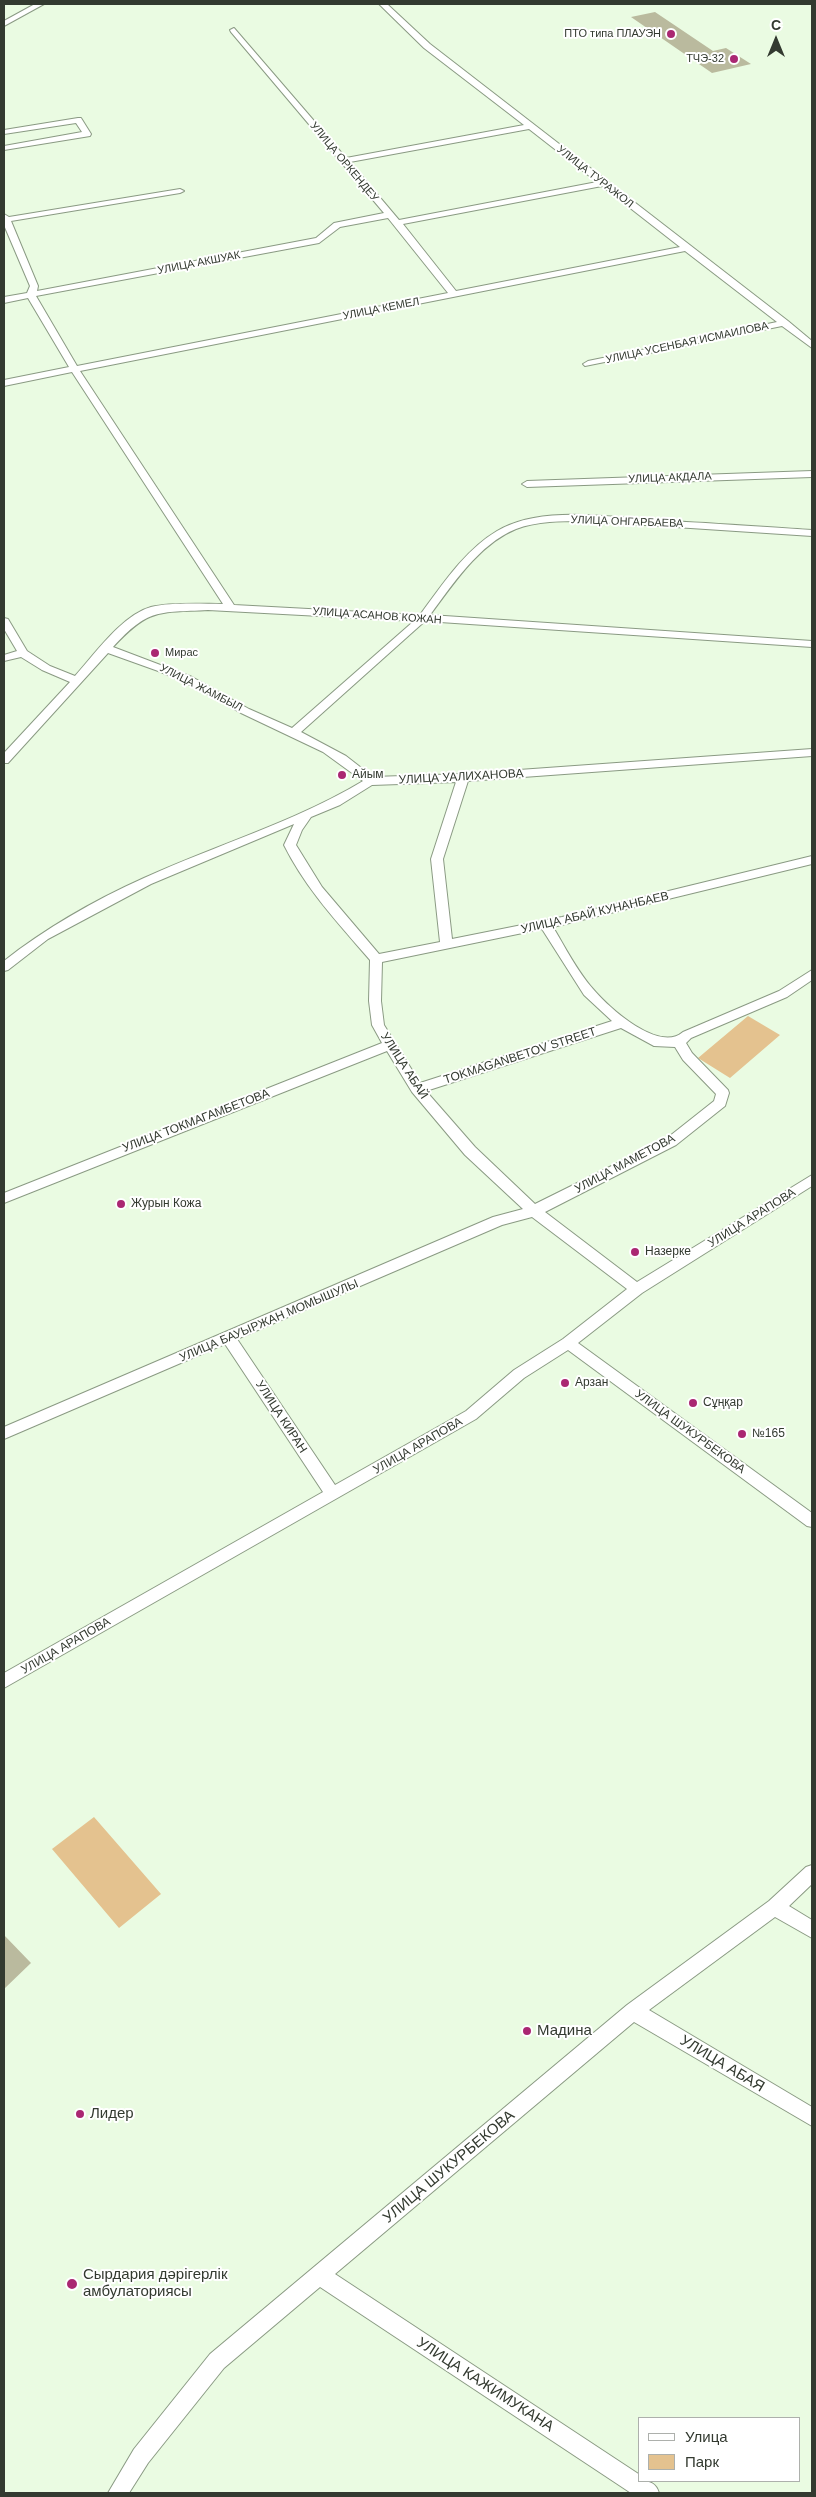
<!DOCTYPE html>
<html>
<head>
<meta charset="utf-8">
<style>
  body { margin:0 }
  #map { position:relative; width:816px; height:2497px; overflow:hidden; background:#eafbe2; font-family:Arial,sans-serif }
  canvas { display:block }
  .frame { position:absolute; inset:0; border:5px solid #333a30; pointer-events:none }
  .legend { position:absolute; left:638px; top:2417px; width:162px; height:65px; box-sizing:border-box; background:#fff; border:1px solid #adb0ac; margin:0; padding:6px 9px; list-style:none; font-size:15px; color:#333a30 }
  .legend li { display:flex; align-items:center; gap:10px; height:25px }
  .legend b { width:25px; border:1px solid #adb0ac }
  .north { position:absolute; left:751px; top:15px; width:50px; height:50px; -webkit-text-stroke:4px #fff; paint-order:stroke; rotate:0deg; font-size:14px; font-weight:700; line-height:20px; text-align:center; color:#333a30 }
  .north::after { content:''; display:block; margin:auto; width:18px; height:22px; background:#333a30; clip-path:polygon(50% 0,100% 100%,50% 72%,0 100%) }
</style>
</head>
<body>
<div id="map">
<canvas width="816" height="2497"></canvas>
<div class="frame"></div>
<ul class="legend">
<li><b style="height:6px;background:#fff"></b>Улица</li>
<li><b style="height:14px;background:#e4c28f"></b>Парк</li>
</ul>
<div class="north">С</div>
</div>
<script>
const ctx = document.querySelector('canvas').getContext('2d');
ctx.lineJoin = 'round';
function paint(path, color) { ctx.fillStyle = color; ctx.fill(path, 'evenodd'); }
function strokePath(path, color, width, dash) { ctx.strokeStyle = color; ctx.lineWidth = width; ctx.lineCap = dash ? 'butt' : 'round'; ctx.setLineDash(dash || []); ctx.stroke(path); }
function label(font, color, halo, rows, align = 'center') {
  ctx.font = font + ' Arial,sans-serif'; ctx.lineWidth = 4; ctx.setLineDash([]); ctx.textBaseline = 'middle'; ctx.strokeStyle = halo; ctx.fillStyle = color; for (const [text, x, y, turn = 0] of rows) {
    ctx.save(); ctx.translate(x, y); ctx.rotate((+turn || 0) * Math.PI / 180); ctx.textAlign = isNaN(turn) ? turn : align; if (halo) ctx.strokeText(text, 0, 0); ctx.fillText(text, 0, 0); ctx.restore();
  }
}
paint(new Path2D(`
  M748 1016 780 1035 730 1078 698 1058Z
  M94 1817 161 1894 119 1928 52 1849Z`), '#e4c28f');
paint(new Path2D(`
  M655 12 713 51 726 48 751 64 712 73 631 17Z
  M4 1935 31 1963 4 1989Z`), '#baba9e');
const minor = new Path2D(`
  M35 4H44L4 26V21Z
  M379 4H387L430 44 788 321 812 341V348L782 326 585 366 583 364 588 361 777 322 685 251 80 371 234 605 420 615C442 585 465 550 497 531 542 504 614 518 665 521 714 523 763 527 812 530V536L584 521C562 521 537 521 516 529 479 544 453 584 430 615L812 641V647L425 621 301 732 346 756 373 777 463 774 812 749V756L468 781 443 859 452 939 562 917 812 856V864L553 927C565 947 577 971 593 989 609 1008 659 1053 683 1032L779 991 812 970V980L787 997 691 1038 686 1043 692 1053 728 1090 729 1093 725 1106 676 1145 545 1212 637 1282 812 1175V1186L642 1293 578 1343 812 1513V1527L807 1526 568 1350 524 1378 476 1419 4 1688V1673L323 1492 225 1344 4 1439V1427L493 1217 523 1209 465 1155 412 1092 387 1051 4 1203V1193L382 1043 372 1025 369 1001 370 960C338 923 306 889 284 845L294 824 151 884 48 939 8 970 4 971V961C46 928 95 900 144 878 216 845 295 822 363 781L323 752 241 713 195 687 161 672 108 653 8 763H4V753L70 682 42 670 21 657 4 661V655L17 651 4 629V618L8 619 27 651 50 666 75 676C94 655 122 615 151 607 171 602 203 604 223 604L72 372 4 386V380L69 367 28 298 4 303V297L27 293 30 286 4 225V214L9 217 180 189 184 191 180 193 11 221 38 286 37 291 316 238 334 223 384 213 231 32 230 30 234 28 346 158 524 125 424 48ZM529 129 597 182 399 220 350 162ZM602 186 680 247 456 291 403 224ZM388 218 448 293 77 366 36 296 319 243 340 227ZM208 610 414 621 292 728 249 709 192 677 113 647C149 608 157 613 208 610ZM456 782 431 859 440 942 379 954 322 887 296 845 302 830 311 817 340 805 372 785ZM542 929 584 995 612 1021 420 1083 384 1025 381 1001 382 962ZM621 1028 654 1046 675 1047 683 1060 716 1094 714 1101 666 1139 535 1204 475 1147 426 1091ZM532 1217 627 1289 563 1339 514 1370 466 1411 335 1485 237 1339 502 1225Z
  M78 118H81L91 134 90 136 4 150V146L82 132 76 123 4 134V130Z
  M812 471V477L527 487 522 484 527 481Z
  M812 1865V1884L789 1906 812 1920V1938L775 1917 649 2010 812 2107V2126L634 2022 335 2274 640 2475V2481C650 2481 656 2483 659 2493H631L320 2287 224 2368 148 2463 129 2493H108L134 2449 210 2354 627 2005 769 1901 806 1867Z`);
strokePath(minor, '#8a9a83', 2);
paint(minor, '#fff');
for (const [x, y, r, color] of [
  [671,34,5,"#aa2772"],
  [734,59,5,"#aa2772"],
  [155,653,5,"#aa2772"],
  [342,775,5,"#aa2772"],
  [121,1204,5,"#aa2772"],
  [635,1252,5,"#aa2772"],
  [565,1383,5,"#aa2772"],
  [693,1403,5,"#aa2772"],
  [742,1434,5,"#aa2772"],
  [527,2031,5,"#aa2772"],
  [80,2114,5,"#aa2772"],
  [72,2284,6,"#aa2772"]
]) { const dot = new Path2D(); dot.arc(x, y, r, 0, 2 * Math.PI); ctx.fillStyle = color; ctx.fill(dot); strokePath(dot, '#fff', 2); }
label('11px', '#333a30', '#fff', [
  ["ПТО типа ПЛАУЭН",661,34],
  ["ТЧЭ-32",724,59],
  ["Мирас",165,653,"left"]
], 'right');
label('11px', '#333a30', '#fff', [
  ["УЛИЦА ОРКЕНДЕУ",344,162,50],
  ["УЛИЦА ТУРАЖОЛ",595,177,38],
  ["УЛИЦА АКШУАК",199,263,-11],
  ["УЛИЦА КЕМЕЛ",381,309,-11],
  ["УЛИЦА УСЕНБАЯ ИСМАИЛОВА",687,343,-12],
  ["УЛИЦА АКДАЛА",670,478,-2],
  ["УЛИЦА ОНГАРБАЕВА",627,522,2],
  ["УЛИЦА АСАНОВ КОЖАН",377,616,4],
  ["УЛИЦА ЖАМБЫЛ",201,688,27]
]);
label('12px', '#333a30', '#fff', [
  ["Айым",352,775],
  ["Журын Кожа",131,1204],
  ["Назерке",645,1252],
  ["Арзан",575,1383],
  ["Сұңқар",703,1403],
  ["№165",752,1434]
], 'left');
label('12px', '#333a30', '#fff', [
  ["УЛИЦА УАЛИХАНОВА",461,777,-3],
  ["УЛИЦА АБАЙ КУНАНБАЕВ",595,913,-13],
  ["TOKMAGANBETOV STREET",520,1056,-18],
  ["УЛИЦА АБАЙ",404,1066,57],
  ["УЛИЦА ТОКМАГАМБЕТОВА",196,1121,-21],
  ["УЛИЦА МАМЕТОВА",625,1164,-28],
  ["УЛИЦА АРАПОВА",752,1218,-32],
  ["УЛИЦА БАУЫРЖАН МОМЫШУЛЫ",269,1321,-23],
  ["УЛИЦА КИРАН",281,1417,57],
  ["УЛИЦА ШУКУРБЕКОВА",690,1432,36],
  ["УЛИЦА АРАПОВА",418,1446,-30],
  ["УЛИЦА АРАПОВА",66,1646,-30]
]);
label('15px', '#333a30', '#fff', [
  ["Мадина",537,2031],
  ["Лидер",90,2114],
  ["Сырдария дәрігерлік",83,2275],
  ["амбулаториясы",83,2292]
], 'left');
label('15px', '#333a30', '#fff', [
  ["УЛИЦА АБАЯ",722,2064,31],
  ["УЛИЦА ШУКУРБЕКОВА",449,2167,-40],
  ["УЛИЦА КАЖИМУКАНА",485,2385,33]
]);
</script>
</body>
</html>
